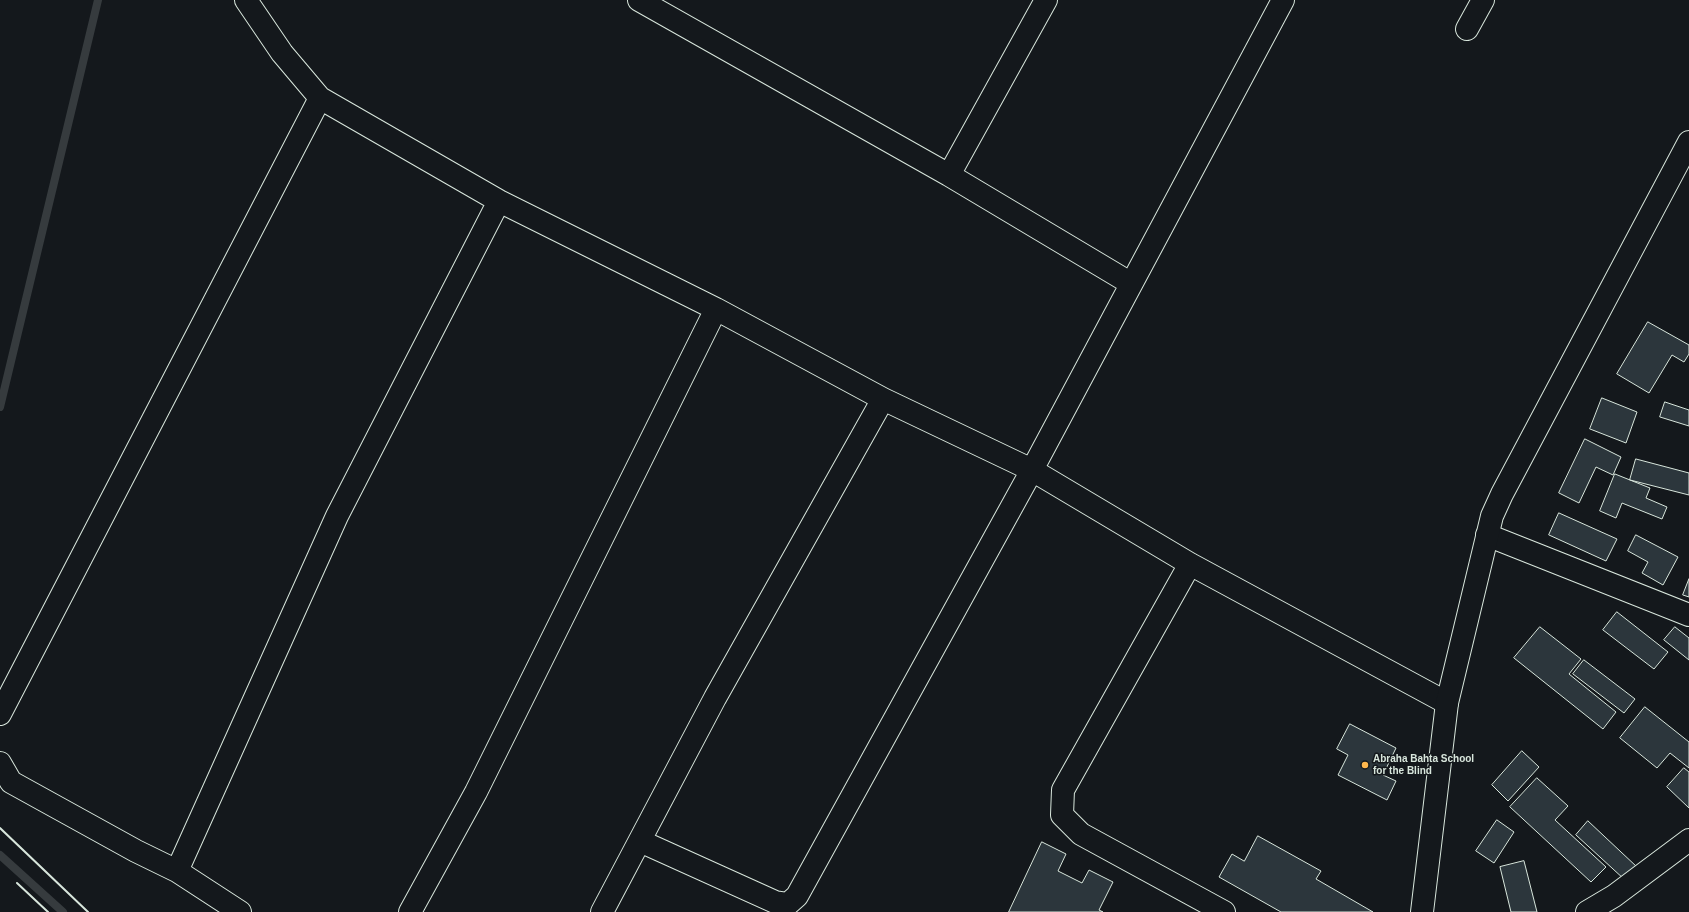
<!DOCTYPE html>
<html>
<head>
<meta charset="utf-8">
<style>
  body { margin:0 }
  canvas { display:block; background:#14181c }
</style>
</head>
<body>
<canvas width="1689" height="912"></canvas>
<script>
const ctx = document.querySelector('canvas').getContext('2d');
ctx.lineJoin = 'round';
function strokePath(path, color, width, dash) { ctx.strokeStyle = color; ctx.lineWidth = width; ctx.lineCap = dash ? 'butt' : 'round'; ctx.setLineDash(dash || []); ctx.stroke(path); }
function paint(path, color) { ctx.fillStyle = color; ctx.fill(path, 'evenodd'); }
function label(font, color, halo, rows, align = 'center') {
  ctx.font = font + ' Helvetica,sans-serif'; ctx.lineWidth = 3; ctx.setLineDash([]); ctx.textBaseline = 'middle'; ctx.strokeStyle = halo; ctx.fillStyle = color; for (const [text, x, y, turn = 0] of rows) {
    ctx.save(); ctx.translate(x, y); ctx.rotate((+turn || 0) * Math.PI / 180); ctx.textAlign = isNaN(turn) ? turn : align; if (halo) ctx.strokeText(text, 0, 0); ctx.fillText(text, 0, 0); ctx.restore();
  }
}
strokePath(new Path2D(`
  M0 407 98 0
  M0 855 63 912`), '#363b3e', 8);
const building = new Path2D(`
  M1648 322 1689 345V354L1684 362 1672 355 1649 393 1617 374Z
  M1602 398 1637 412 1626 443 1590 429Z
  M1665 402 1689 410V426L1660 417Z
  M1585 439 1621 457 1613 475 1596 467 1579 503 1559 493Z
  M1636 459 1689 473V495L1630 480Z
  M1615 474 1650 488 1646 498 1667 507 1662 519 1622 503 1616 518 1600 511Z
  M1559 513 1617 539 1606 561 1549 535Z
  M1636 535 1678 557 1663 585 1642 573 1648 562 1628 551Z
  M1689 579V597L1683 595Z
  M1617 612 1668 652 1654 669 1603 630Z
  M1540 627 1581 659 1569 674 1616 712 1603 729 1514 658Z
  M1675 627 1689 638V660L1664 640Z
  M1584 660 1635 699 1624 713 1573 674Z
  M1645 707 1689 742V768L1670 753 1657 768 1620 738Z
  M1350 724 1396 748 1383 775 1396 781 1387 800 1338 775 1348 755 1337 749Z
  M1522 751 1539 767 1508 801 1492 785Z
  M1684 768 1689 772V808L1667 787Z
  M1537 778 1568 806 1555 820 1606 867 1591 882 1510 807Z
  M1497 820 1514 832 1494 863 1476 851Z
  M1588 821 1637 867 1625 880 1576 835Z
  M1258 836 1321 871 1316 879 1373 912H1281L1219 877 1232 854 1244 861Z
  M1042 842 1066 854 1058 871 1082 883 1089 870 1113 882 1099 910 1103 912H1009Z
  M1524 861 1537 912H1511L1500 867Z`);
paint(building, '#2c363c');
strokePath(building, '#d8e6dc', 1);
const minor = new Path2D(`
  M639 0 949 175 1130 283
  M1467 29 1483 0
  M320 98 499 201 716 309 883 399 1032 470 1190 564 1447 703
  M949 175 1046 0
  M1487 535 1689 615
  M1190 564 1063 790 1062 815 1081 834 1224 912
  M0 714 320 98 282 53 246 0
  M0 763 11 782 136 851 177 871 240 912
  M640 841 775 902 788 904 797 896 1032 470 1283 0
  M177 871 337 516 499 201
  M410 912 476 792 716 309
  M602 912 715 698 883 399
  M1587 912 1614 896 1689 840`);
const major = new Path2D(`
  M1422 912 1447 703 1492 516 1502 494 1689 142`);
strokePath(minor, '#d8e6dc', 24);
strokePath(major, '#d8e6dc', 24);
strokePath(minor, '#14181c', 22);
strokePath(major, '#14181c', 22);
strokePath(new Path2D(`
  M0 828 88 912
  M17 883 48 912`), '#d8e6dc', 2);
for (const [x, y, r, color] of [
  [1365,765,4,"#ffb74d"]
]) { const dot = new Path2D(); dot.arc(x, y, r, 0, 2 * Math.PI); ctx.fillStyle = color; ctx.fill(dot); strokePath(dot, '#14181c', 1.5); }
label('bold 10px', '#d8e6dc', '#14181c', [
  ["Abraha Bahta School",1373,759],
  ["for the Blind",1373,771]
], 'left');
</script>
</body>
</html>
